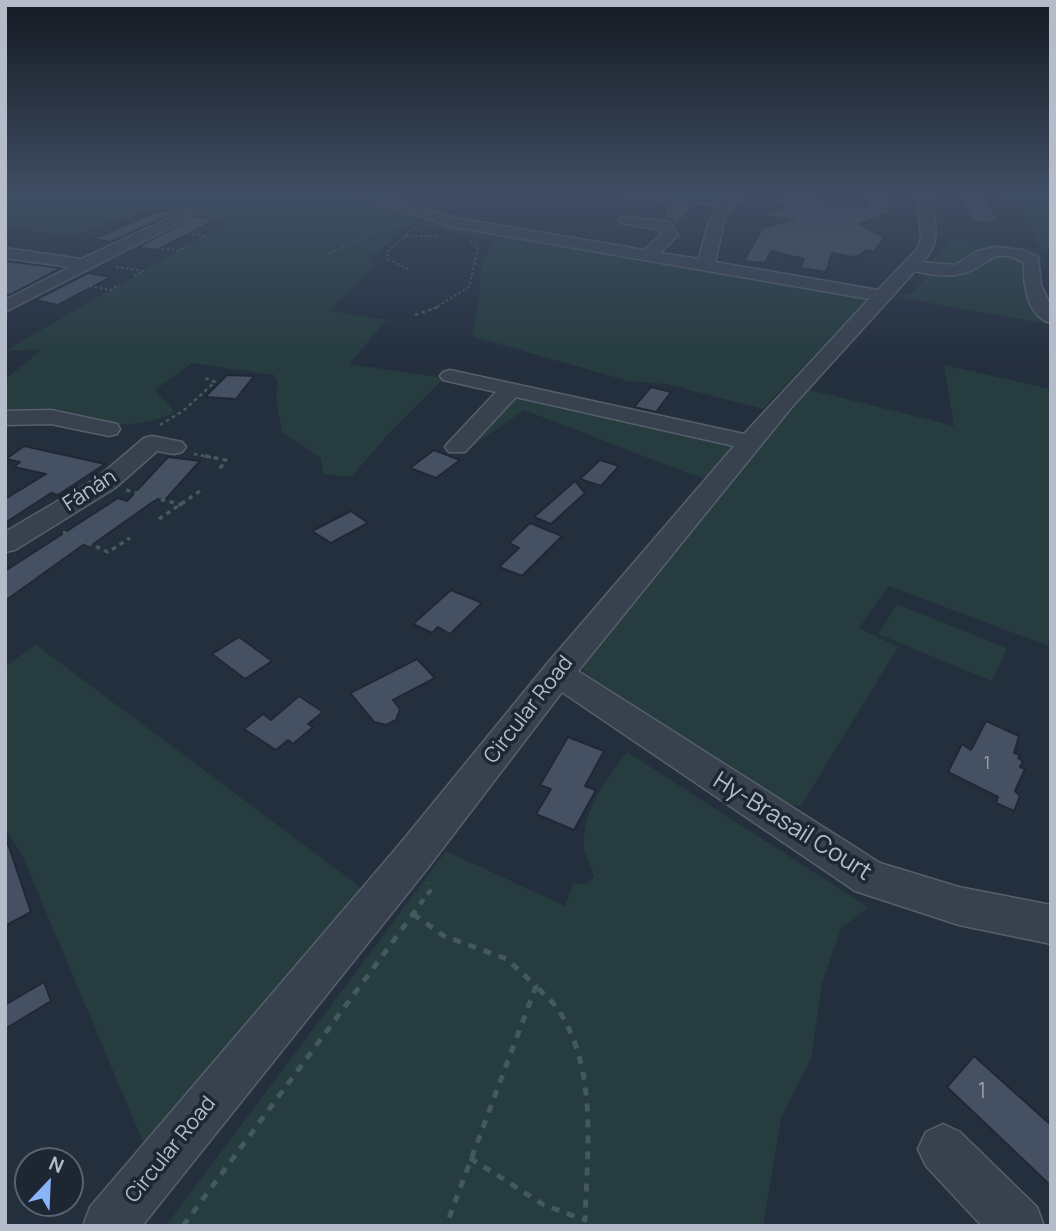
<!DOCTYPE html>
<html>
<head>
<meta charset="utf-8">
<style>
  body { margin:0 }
  #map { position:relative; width:1056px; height:1231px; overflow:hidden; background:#242f3e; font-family:Manrope,sans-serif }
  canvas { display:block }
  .frame { position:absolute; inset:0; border:7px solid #b4bcc9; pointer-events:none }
  .north { position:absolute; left:14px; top:1147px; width:70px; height:70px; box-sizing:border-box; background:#1d2633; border:2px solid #59626f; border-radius:50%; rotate:23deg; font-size:19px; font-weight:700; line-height:28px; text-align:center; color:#b4bcc9 }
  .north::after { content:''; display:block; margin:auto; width:24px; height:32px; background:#8ab4f8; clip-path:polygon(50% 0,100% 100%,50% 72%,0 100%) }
</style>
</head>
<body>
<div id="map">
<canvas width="1056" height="1231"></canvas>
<div class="frame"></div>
<div class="north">N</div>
</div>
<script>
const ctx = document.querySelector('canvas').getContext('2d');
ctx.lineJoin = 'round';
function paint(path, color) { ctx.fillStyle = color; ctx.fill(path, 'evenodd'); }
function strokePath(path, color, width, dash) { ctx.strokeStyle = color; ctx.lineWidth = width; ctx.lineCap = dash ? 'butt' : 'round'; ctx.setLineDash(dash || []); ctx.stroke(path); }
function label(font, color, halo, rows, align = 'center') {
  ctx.font = font + ' Manrope,sans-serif'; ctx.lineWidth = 7; ctx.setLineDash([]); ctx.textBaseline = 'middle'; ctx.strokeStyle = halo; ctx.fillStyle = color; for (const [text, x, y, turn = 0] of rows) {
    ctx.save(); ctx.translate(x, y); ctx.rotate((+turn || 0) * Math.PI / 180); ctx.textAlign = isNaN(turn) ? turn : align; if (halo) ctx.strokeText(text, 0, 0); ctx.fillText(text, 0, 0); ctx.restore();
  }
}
paint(new Path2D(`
  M5 193H338L416 216V220L366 261 375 265 330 311 386 320 349 364 444 378 392 430 351 477 323 474 321 458 282 432 276 398 278 381 274 375 192 363 155 390 175 412C128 437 57 418 5 412V379L43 349 5 351 228 222 160 209 111 220 74 237 43 232 35 233 32 230 5 226Z
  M998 193H1051V251L1040 250 1044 264C1032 250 997 246 979 251 970 253 961 261 954 266L931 262 950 238 1040 250 1027 220Z
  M425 223 857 296 866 301 763 409 666 384 628 381 472 336 480 290 481 265 493 241 421 225Z
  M1012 255 1025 262C1023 287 1030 306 1048 324L897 297 911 294 924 280 918 276 921 273 990 256Z
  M944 365 1051 389V647L889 586 859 628 898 647 801 806 786 804 589 676 580 663 806 389 954 426Z
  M519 397 734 446 703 479 524 410 467 450 474 438 513 399Z
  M897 604 1007 648 992 681 878 634Z
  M36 645 358 885 361 891 146 1149 22 855 5 829V666Z
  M627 752 868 907 841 929 822 983 811 1059 781 1118 763 1226H166L446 851 565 906 573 883 587 884 594 877C592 867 584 855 584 846 582 811 607 778 627 752Z`), '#263c3f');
const building = new Path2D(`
  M866 193H885L889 209 897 210 859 224 885 237 874 252 866 250 859 256 851 257 832 253 826 272 800 268 804 259 771 251 765 263 744 261 762 228 794 219 768 217V212L786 208 772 201 807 194 835 206 869 208Z
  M960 193 984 195 997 221H991L992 224 972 222Z
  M667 203 679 204 694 205 676 226 672 221 664 218Z
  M160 210 174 213 111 242 93 239Z
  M195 216 216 220 157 250 138 247Z
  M5 261 61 268 10 295 5 294Z
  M88 273 111 277 58 305 35 300Z
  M227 375 254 376 236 399 205 397Z
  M651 387 671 392 656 412 634 407Z
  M24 446 105 464 58 495 51 493 5 523V499L46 474 14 467 20 462 6 459Z
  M434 450 460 460 436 478 410 468Z
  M168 457 200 461 165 500 157 499 89 547 83 545 5 601V571L118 498 127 501Z
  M600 460 619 466 601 486 580 479Z
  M575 481 585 493 551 524 534 517Z
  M351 511 368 523 331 543 312 531Z
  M530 523 562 536 522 576 499 567 519 548 509 543Z
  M451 590 482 603 450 634 438 627 432 633 413 624Z
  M239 637 272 661 245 679 212 654Z
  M417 659 435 678 393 700 400 709 396 720 386 725 374 722 350 693Z
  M299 696 323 712 308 724 313 727 293 744 288 740 276 750 244 729 263 714 271 720Z
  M986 721 1019 736 1014 753 1020 755 1018 758 1023 761 1020 767 1025 769 1015 791 1020 796 1014 811 996 803 998 797 948 772 962 744 971 750Z
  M568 737 604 751 585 786 596 790 574 830 536 814 551 789 540 785Z
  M8 844 31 912 5 926V845Z
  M44 982 51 1001 5 1029V1005Z
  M974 1056 1051 1125V1186L947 1087Z`);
paint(building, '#455162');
strokePath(building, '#1f2835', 2);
const minor = new Path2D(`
  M347 193H370L456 218 644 250 662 234 660 230 622 223 619 220 622 217 666 221 671 223 678 235 660 253 699 259 707 227 717 205 633 197 626 193H680L722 197 726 193H741L725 218 715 262 878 290 918 248 921 236 916 193H930C935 221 943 240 923 262L955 265 978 251 996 247 1022 250 1038 257 1041 285 1051 306V323C1027 317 1023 283 1024 263 993 244 988 267 964 273 947 278 932 275 915 271L791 408 578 671 880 863 959 887 1051 905V944L959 925 855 891 562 692 427 869 142 1226H83L90 1207 399 845 546 665 734 446 516 397 465 452H449L445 447 449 442 496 392 443 380 440 376 443 372 450 370 744 434 869 299 454 227Z
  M186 210 193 214 191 217 5 312V300L70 267 5 258V248L81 259Z
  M51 410 117 424 120 429 117 434 109 436 51 424 5 425V411Z
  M152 436 182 442 186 447 182 452 174 454 157 451 115 488 15 550 5 552V532L97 478 144 438Z
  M943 1124 960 1132 1037 1207 1044 1226H982L926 1166 918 1149 926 1132Z`);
strokePath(minor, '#565f6c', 3);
strokePath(new Path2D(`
  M187 233 204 236 198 240
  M405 236H441
  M157 247 178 251 185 247
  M324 256 361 238 406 223
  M116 267 143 271 134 276
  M408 269 388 259 387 252 417 225
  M85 285 110 290 119 285
  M433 309 469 287 478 248 469 240`), '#44595c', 2, [2.5, 2.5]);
strokePath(new Path2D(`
  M415 315 438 307
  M160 425 183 411 215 382 205 378
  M194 454 215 458`), '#44595c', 2.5, [3.5, 3.5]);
strokePath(new Path2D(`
  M205 456 226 460 218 471
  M126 490 182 505
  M159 519 203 489
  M63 532 108 552 130 538`), '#44595c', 3.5, [4.5, 4.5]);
strokePath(new Path2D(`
  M420 904 430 891 429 883`), '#44595c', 4.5, [6, 6]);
strokePath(new Path2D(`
  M413 914 444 936 507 959 536 986 446 1226
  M470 1158 544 1205 585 1220C587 1152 598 1075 561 1014 555 1003 544 995 536 986
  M183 1226 422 902`), '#44595c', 5, [8, 8]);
paint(minor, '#38414e');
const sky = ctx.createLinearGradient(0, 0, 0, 366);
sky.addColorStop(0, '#141a22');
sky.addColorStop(0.53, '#3f4d63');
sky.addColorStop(1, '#3f4d6300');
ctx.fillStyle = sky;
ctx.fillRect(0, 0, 1056, 366);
label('18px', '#98a1af', null, [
  ["1",987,764]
]);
label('21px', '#b4bcc9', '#1d2633', [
  ["Fánán",90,491,-33],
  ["Circular Road",529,710,-52],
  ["Circular Road",171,1150,-51]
]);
label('21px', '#98a1af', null, [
  ["1",982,1092]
]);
label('24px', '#b4bcc9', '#1d2633', [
  ["Hy-Brasail Court",792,827,32]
]);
</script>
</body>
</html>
